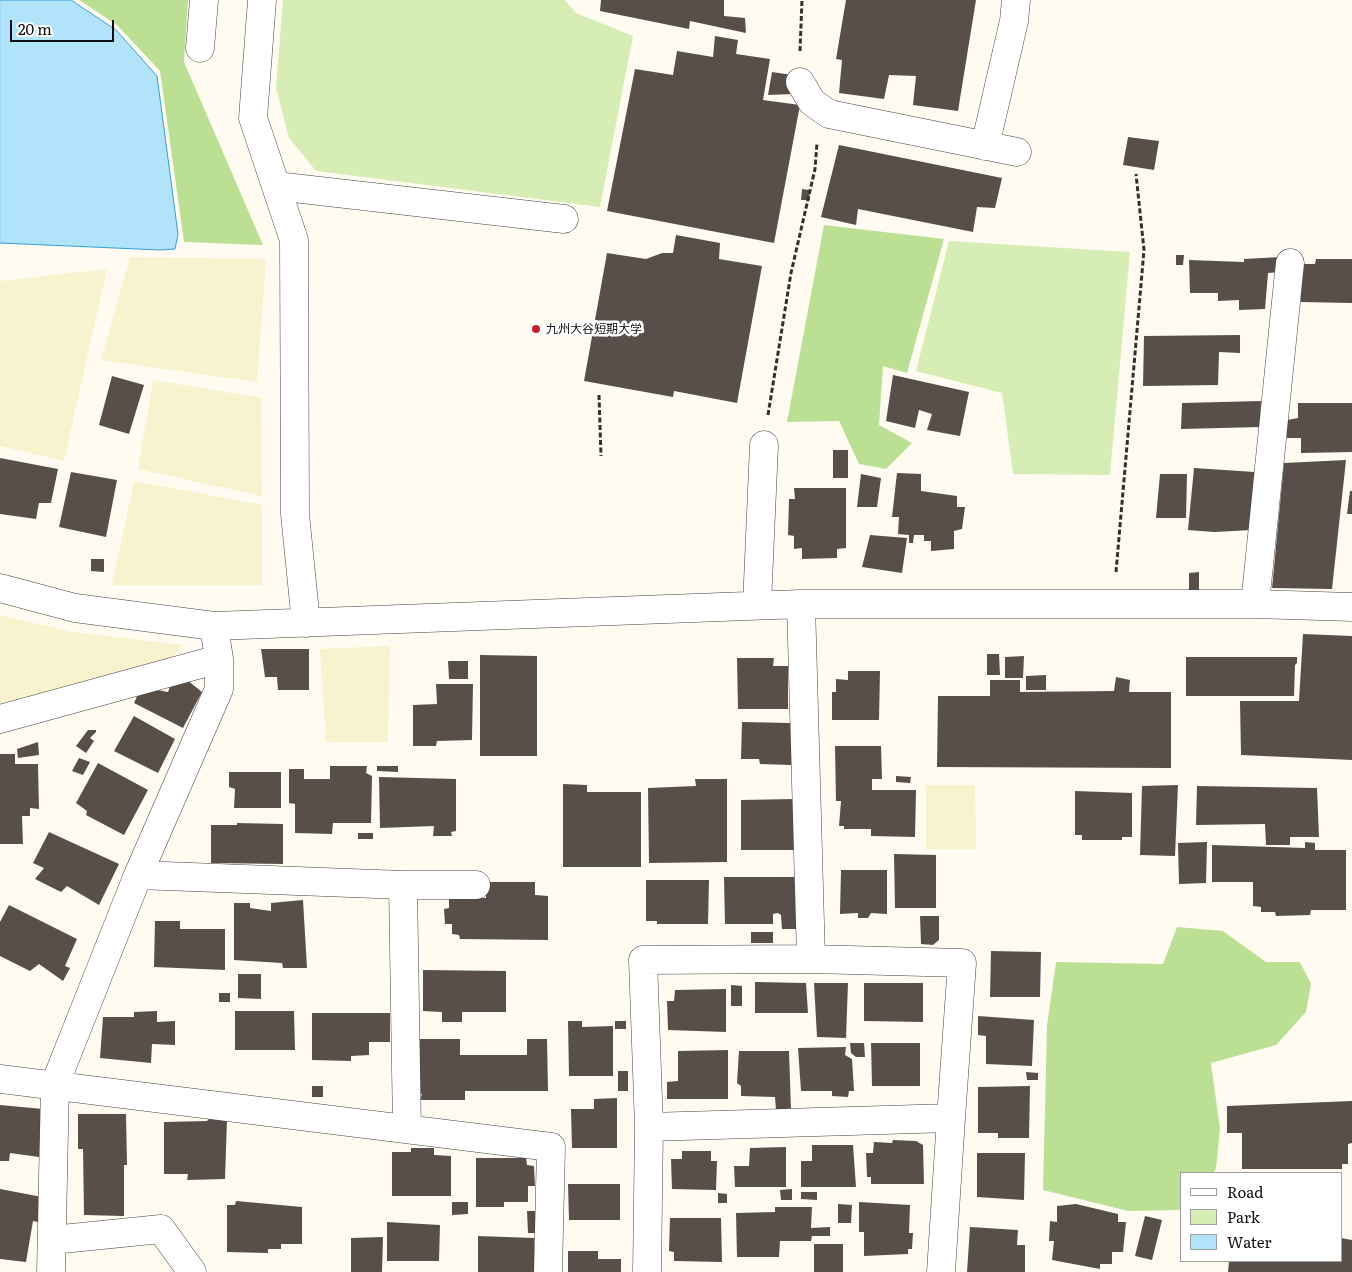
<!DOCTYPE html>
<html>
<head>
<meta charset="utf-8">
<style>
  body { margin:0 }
  #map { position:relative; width:1352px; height:1272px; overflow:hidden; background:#fffbf1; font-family:Literata,serif }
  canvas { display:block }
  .legend { position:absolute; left:1180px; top:1172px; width:162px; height:90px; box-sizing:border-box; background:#fff; border:1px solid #9f9f9f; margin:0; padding:6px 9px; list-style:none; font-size:15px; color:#0f0f0f }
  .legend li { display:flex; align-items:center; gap:10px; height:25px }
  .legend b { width:25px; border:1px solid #9f9f9f }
  .scale { position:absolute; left:10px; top:20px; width:104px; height:22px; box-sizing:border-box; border:2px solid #0f0f0f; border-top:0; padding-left:6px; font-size:15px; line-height:18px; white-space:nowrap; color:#0f0f0f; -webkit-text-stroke:4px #fff; paint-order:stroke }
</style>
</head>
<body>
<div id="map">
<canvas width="1352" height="1272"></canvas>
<ul class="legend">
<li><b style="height:6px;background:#fff"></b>Road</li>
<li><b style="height:14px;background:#d6eeb6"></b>Park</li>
<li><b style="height:14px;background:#b1e4fb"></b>Water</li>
</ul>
<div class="scale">20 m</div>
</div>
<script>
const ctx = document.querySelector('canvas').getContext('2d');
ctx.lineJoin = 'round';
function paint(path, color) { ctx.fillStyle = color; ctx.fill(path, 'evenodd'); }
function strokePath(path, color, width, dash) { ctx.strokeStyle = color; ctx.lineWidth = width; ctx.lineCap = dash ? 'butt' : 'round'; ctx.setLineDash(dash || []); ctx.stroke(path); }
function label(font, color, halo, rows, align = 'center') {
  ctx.font = font + ' Literata,"Noto Sans JP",serif'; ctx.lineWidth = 5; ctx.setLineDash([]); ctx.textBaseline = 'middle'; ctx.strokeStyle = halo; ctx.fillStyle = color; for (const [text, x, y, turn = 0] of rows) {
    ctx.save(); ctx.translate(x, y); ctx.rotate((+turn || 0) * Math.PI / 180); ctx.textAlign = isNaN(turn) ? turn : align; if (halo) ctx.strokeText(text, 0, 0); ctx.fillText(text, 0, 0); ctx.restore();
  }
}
paint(new Path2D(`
  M130 257 266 259 257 382 101 360Z
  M107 269 64 461 0 446V281Z
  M153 380 261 398 262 496 138 469Z
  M134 481 262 505V585H112Z
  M0 615 72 632 184 645 166 663 0 705Z
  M390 646 388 742H326L320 649Z
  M926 785H975L976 849H926Z`), '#f8f2ce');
paint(new Path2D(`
  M283 0H565L576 13 633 36 600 207 316 171 289 138 276 88Z
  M949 241 1130 252 1110 475 1013 474 1002 393 916 371Z`), '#d6eeb6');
paint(new Path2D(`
  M79 0H188L184 62 263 245 184 242 160 71 117 25Z
  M824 225 944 239 907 373 883 366 879 425 912 443 886 469 859 464 839 421 787 422Z
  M1177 927 1223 931 1266 962H1300L1311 984 1306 1012 1276 1045 1211 1063 1220 1129 1216 1168 1214 1173H1181V1210L1128 1211 1043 1190 1047 1026 1056 962 1163 964Z`), '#bbe094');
const water = new Path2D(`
  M0 0H71L116 30 157 76 178 234 175 249 160 250 0 243Z`);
paint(water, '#b1e4fb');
strokePath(water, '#31a0d9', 1);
paint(new Path2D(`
  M601 0H724V16L745 18 746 33 690 21 689 29 600 11Z
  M846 0H976L958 111 913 105 916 76 889 75 884 99 839 93 842 60 836 59Z
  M715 36 738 40 736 54 770 59 763 100 800 105 774 243 607 211 635 69 673 75 677 51 713 57Z
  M772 72 792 75V94L768 95Z
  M1128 137 1159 141 1154 170 1123 165Z
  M839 145 1002 178 995 208 977 207 973 232 858 209 856 225 821 217Z
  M802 189 809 190 810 200H801Z
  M676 235 720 243 719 259 762 266 737 403 674 391 673 397 584 381 607 253 646 259 662 253H673Z
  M1176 255H1184L1183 265H1176Z
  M1280 257 1281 272 1268 273 1265 309 1239 310V300L1218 301V293H1190L1189 260 1244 262V259Z
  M1316 259H1352V303L1301 302 1300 264H1315Z
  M1240 335V353L1219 352 1218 385 1143 386 1144 336Z
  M893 375 969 392 960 436 927 430 932 414 919 410 915 428 886 421Z
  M112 376 144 385 129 434 99 425Z
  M1261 401 1260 427 1181 429 1182 403Z
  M1298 403H1352V452L1301 453V438H1287V420L1298 418Z
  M833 450H848V478H833Z
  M0 458 58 469 51 503H39L36 519 0 514Z
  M1346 460 1332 589 1272 588 1284 463Z
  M1194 468 1255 472 1252 530 1214 532 1188 530Z
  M71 472 117 480 106 537 59 527Z
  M897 473 921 474V491L957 496V507H965L962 529 954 531V549L931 551V541H924V535H914L913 543H909V535L898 534 899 517H892Z
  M861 474 881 478 877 507H857Z
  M1160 474H1187L1186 518H1156Z
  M794 488H846V548L837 549V558L802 559V548L794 549V536L788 535 789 499H795Z
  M1350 491H1352V514H1347Z
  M870 535 907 538 902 573 862 567Z
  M91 559H104V572L91 571Z
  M1199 572V594H1189V573Z
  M1303 634 1352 636V760L1241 755 1240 701H1299Z
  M261 649H309V690H278L277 677H265Z
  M987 654H999L1000 675H987Z
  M480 655 537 656V756H480Z
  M1024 656 1023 678H1005V657Z
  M1186 657H1297V663L1295 665 1294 696H1186Z
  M737 658H774L773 666H788V709H738Z
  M448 661H468V679H449Z
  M848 671H880L879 720H832V692H836V679L848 680Z
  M1046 675V690H1026V676Z
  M1116 677 1130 680 1129 692H1171V768L937 767 938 696H990V680H1020V692L1114 691Z
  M187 680 202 692 183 728 134 703 139 692 147 688 168 692 172 681Z
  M436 684H473L472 740 437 741 436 746H413V705L437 704Z
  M134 716 175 739 158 773 114 751Z
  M742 722 791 723V765L760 764 759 759H741Z
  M88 730H96V732L90 738 94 741 86 753 76 746Z
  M38 742 39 755 18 758 17 749Z
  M835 746H881L882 779H872V790H916L915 837 871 836V829H844V826H839L841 801H836Z
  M0 754H15V764H38L39 809 30 808V816H22L23 844H0Z
  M79 758 90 762 83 775 72 771Z
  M98 763 148 790 124 835 86 815 87 811 76 803Z
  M330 766H367L366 773 372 776 371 823H333L332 834 295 833V804L289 803V769H304V779H330Z
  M377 766H398V772L377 771Z
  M229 772H281V808H234L235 789 229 787Z
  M896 776 911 777 910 783 896 782Z
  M379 777 456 779V831L451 832 452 836H433L434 826 380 828Z
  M695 779H727V862L649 863 648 788 696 786Z
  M563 784 587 785V792H641V867H563Z
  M1178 785 1175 856 1140 855 1142 786Z
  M1197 786 1317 788 1319 837H1290V845H1266L1265 824 1196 825Z
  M1075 791 1132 793V837H1122V840H1082V835H1075Z
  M794 799V850H741V800Z
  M237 823 283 824V864L211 863V825H237Z
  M49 832 119 864 99 905 67 886 61 892 35 879 44 868 33 863Z
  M358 833H373V839H358Z
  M1207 842 1206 883 1179 884 1178 843Z
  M1305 842 1315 843V850H1346V910H1311L1310 915 1276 916 1275 912H1261V907L1253 906V882H1212V845L1305 848Z
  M894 854 936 855V908H895Z
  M841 870H887V914L871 913 868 918H858V913L840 914Z
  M724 877H796L800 929H782L781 915 778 913 773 914V924H725Z
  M646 880H709L708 924H657V921H646Z
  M486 882H535V895L548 896V940L460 939 459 935 452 934V924H445L444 909 449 908V898H486Z
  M303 900 307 968H283L282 963 234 960V903H250V908L271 911V903Z
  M9 905 77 939 65 966 70 968 63 981 39 964 30 971 0 956V922Z
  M920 916H939V940L933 945 921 944Z
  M155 921H180V929H225V970L154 967Z
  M751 932H773V943H751Z
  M991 951 1041 952 1040 997H990Z
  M423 970 506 971V1012H462V1022H442V1012L423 1011Z
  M238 974H261V999L238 998Z
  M755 982 806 983 808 1013H755Z
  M814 983H848L846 1038 817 1037Z
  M864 983H923V1022L864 1021Z
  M731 985 742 986V1006H731Z
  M726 989V1032L668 1030 667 1001H674L675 990Z
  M219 993H230V1002H219Z
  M157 1011V1022L175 1021V1045L152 1044 151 1063 100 1058 103 1017H134V1012Z
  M235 1011H294L295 1050H235Z
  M312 1013H390V1042H369V1055L351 1056V1061L312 1060Z
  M978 1016 1034 1020 1032 1066 986 1064V1036L978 1035Z
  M568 1021H582V1027L613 1026V1076H569Z
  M615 1021H626V1029H615Z
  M418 1039H460V1055H527V1039H547L548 1091H465V1100H420L422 1094H414Z
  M850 1043H864L865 1057H856L851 1053Z
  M871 1043H920V1086H872Z
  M846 1047 845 1055 852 1059 854 1091H849L848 1097 832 1096V1091H801L798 1048Z
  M728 1050V1099H667V1082L678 1081V1051Z
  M739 1051H789L791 1110H776L775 1097 741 1096V1086L737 1083Z
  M618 1071H628V1091H618Z
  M1026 1072 1038 1073V1080H1027Z
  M312 1086H323V1097H312Z
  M1030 1086 1029 1138H998V1133H978V1087Z
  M617 1098V1148H572L571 1109H594V1099Z
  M1352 1101V1143L1348 1144V1164H1342V1169H1242V1133H1227V1106Z
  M0 1105 43 1109 39 1157 10 1153 9 1161H0Z
  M78 1114H126L127 1165H124V1216L84 1215 83 1149H78Z
  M209 1119H227L225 1179 187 1180 188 1174H164V1122L207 1121Z
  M893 1140 916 1141 923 1145 924 1184H871V1177H867L866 1153H873L874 1142 892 1143Z
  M812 1145H853L856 1187H801V1161H812Z
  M786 1147V1187H735L734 1166H749L750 1148Z
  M411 1148H434V1155L451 1156V1196H392V1152H411Z
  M682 1151H711V1161H717L716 1190 672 1189 671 1159H682Z
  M977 1153H1025L1024 1200 977 1197Z
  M476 1158H526L527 1165 534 1166 535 1186H528V1202H504V1207H476Z
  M568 1184H620V1220H569Z
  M0 1189 42 1197 38 1222 33 1221 26 1262 0 1259Z
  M792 1189V1200H781L780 1190Z
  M801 1192H817V1200L801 1199Z
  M718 1193 727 1194V1203H718Z
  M236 1201 302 1207V1244H281V1249H268V1253L227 1252V1205H235Z
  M452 1202H468V1214L452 1215Z
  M859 1202 910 1205 909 1233H913L912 1249H908V1254L864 1256V1232H859Z
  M838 1204 852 1205 851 1223H838Z
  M1076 1204 1118 1214V1222H1126L1123 1252H1112V1264H1100V1269L1052 1260 1054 1241H1049L1050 1221 1057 1222V1206Z
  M775 1207H812L811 1228 830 1227V1236H812L811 1241H780L779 1257H737L736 1213 775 1212Z
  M527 1211H535V1233H528Z
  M1145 1216 1162 1220 1152 1260 1135 1256Z
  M670 1218H721L722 1262 674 1261V1252L669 1251Z
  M387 1222 440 1225 439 1261H387Z
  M970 1227 1018 1230 1017 1245H1025V1272H967Z
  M478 1236 534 1238 535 1272H478Z
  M383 1237 382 1272H351V1238Z
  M1341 1238 1352 1240V1272H1228L1229 1261H1341Z
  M814 1244H843V1272H814Z
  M568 1251H598V1259H621V1272H568Z`), '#594f4a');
const minor = new Path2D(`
  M262 0 253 118 294 240 295 514 306 623
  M200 48 204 0
  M800 82 812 102 829 114 1017 152
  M985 146 1014 21 1016 0
  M276 186 564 219
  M0 588 75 608 214 626 801 604H1255L1352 607
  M1255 604 1290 263
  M757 605 764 445
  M0 719 219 659
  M138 875 403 885H476
  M403 885 407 1129
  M0 1079 551 1147 548 1272
  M649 1127 951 1118 962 963 811 959
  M52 1240 161 1229 192 1272
  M51 1272 55 1084 138 875 219 689V659L214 626
  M647 1272 649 1127 643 960 811 959 801 604
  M941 1272 951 1118`);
strokePath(minor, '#424242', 29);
strokePath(new Path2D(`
  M800 51 802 0
  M599 395 601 456
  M768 415 791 273 815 169 817 143
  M1116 572 1144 250 1136 174`), '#313131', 3, [5, 2.5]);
strokePath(minor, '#fff', 28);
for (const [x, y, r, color] of [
  [536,329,5,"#cc1a2d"]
]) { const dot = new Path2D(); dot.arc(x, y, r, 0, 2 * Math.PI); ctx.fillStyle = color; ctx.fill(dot); strokePath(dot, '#fff', 2); }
label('12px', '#0f0f0f', '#fff', [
  ["九州大谷短期大学",546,329]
], 'left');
</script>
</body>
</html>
